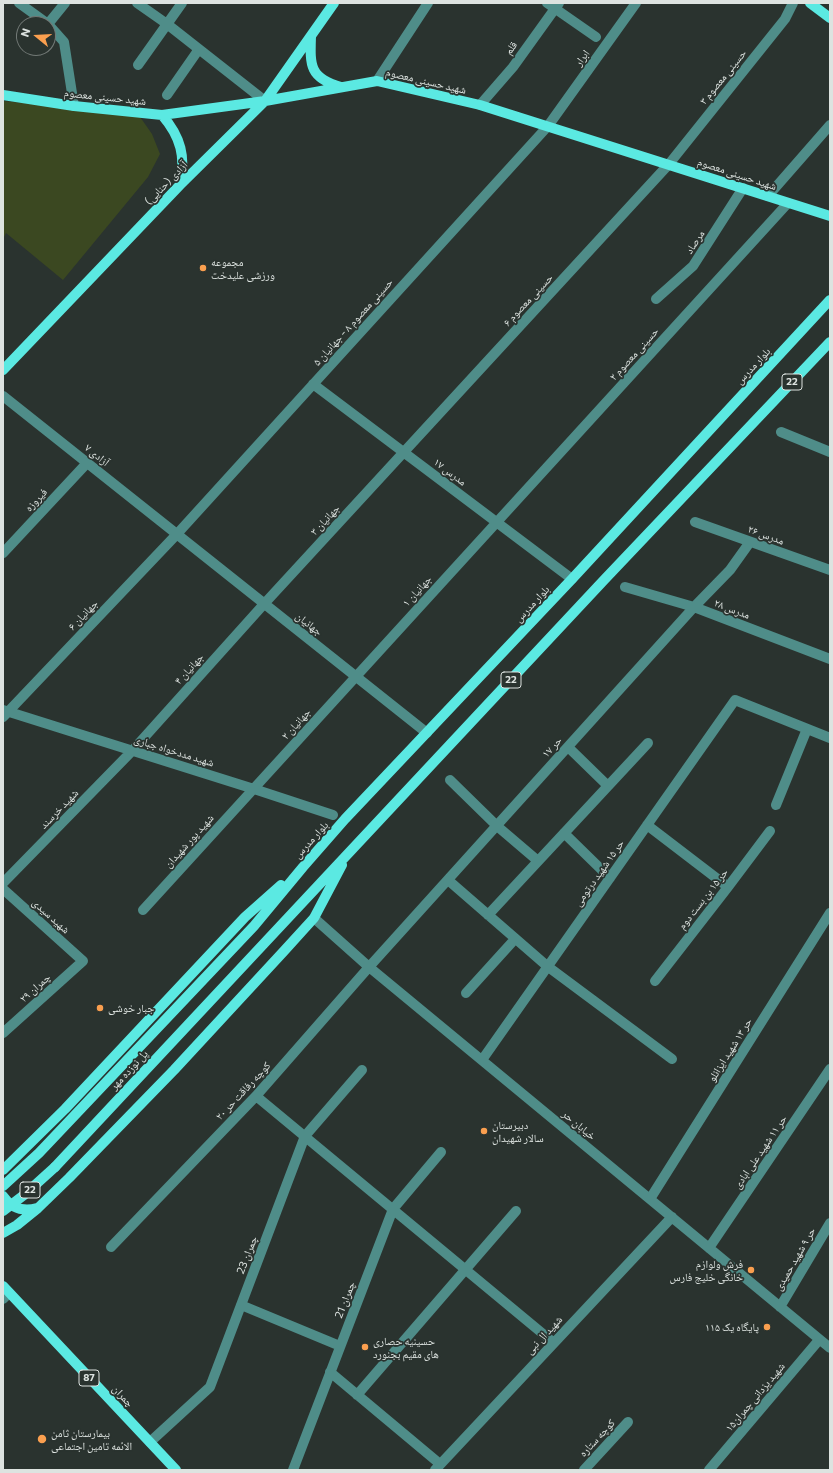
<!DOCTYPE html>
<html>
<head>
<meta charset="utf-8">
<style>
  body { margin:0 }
  #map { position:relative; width:833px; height:1473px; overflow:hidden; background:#2a332f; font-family:Commissioner,sans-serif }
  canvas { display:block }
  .frame { position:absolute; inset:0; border:4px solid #dde3e0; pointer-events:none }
  .north { position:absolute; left:16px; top:16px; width:40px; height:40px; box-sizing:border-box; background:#2a332f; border:1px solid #727976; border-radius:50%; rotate:288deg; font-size:11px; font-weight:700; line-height:16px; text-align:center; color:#dde3e0 }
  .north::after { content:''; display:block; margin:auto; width:14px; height:18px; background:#fa9f4f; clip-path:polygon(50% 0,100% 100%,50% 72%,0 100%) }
</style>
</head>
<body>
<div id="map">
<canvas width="833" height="1473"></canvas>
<div class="frame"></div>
<div class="north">N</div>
</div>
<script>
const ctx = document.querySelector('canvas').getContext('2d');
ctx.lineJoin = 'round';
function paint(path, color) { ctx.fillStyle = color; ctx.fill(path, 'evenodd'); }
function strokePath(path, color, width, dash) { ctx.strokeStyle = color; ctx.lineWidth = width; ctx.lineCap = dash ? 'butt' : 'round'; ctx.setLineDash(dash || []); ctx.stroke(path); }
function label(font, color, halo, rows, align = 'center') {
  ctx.font = font + ' Commissioner,"Noto Naskh Arabic",sans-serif'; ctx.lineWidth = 3.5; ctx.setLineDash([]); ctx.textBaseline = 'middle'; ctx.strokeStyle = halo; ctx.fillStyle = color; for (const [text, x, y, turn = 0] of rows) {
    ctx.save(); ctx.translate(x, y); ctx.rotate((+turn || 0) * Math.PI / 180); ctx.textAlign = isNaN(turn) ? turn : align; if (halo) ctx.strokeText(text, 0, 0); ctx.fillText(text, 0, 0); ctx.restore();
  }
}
paint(new Path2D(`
  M3 101 138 114 152 134 160 154 148 177 63 280 6 233 3 239Z`), '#3b4821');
strokePath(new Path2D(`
  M19 3 48 24
  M137 3 167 24 265 101
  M547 3 596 37
  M48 24 64 42 74 106
  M48 24 65 3
  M138 65 182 3
  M377 81 428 3
  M167 95 199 49
  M480 105 513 67 559 3
  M768 196 830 125
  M656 299 693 266 743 188
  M313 384 572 579
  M3 396 427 733
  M781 432 830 452
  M695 522 830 570
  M3 553 87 463
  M625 587 694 607 830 659
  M3 710 254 789 333 815
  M3 717 177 534 548 126 636 3
  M568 747 608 786
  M450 780 497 826 538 861
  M776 805 807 729
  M647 825 728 887
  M564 833 610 878
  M448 880 547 966 672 1059
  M3 883 132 751 264 604 669 164 785 19 793 3
  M3 889 83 961 3 1033
  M143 910 788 203
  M488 915 648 743
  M314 918 369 967 830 1348
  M655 981 728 887 770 831
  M466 993 515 939
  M482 1060 735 700 830 738
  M256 1096 554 1343
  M650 1199 830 913
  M111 1247 256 1096 369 967 694 607 730 570 750 542
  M709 1248 830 1069
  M3 1299 9 1293
  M241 1305 340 1346
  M780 1307 830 1223
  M330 1372 440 1464
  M357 1395 516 1211
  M150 1442 210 1387 305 1136 362 1070
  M293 1470 393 1209 441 1152
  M435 1470 672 1217
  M584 1470 628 1422
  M709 1470 819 1340`), '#4f8d89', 10);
strokePath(new Path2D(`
  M810 3 830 18
  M311 36C310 65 309 78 341 87
  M3 95 74 106 162 115 265 101 377 81 480 105 830 216
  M162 115C181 137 186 157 180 185
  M3 370 180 185 265 101 334 3
  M55 1167 604 580 830 342
  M3 1170 65 1109 245 917 281 885
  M3 1186 39 1153 254 926 303 867 345 819 572 579 830 300
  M3 1196C11 1208 22 1212 37 1208
  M3 1233 17 1225 38 1208 69 1178 174 1070 284 951 314 918 342 865
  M3 1286 176 1470`), '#5be9e2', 10);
strokePath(new Path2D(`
  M3 1211 24 1195 55 1167`), '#5be9e2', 10);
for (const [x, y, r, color] of [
  [203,268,4,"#fa9f4f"],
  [100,1008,4,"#fa9f4f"],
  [484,1131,4,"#fa9f4f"],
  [751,1270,4,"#fa9f4f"],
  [767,1327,4,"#fa9f4f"],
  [365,1347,4,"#fa9f4f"],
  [42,1439,5,"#fa9f4f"]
]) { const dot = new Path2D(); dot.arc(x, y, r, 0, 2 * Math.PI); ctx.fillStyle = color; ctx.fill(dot); strokePath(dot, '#2a332f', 1.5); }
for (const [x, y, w] of [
  [792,382,20],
  [511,680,20],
  [30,1190,20],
  [89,1378,20]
]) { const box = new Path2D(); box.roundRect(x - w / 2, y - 8, w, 16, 3); ctx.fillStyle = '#2a332f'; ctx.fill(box); strokePath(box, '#dde3e0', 1); }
label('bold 10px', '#dde3e0', null, [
  ["22",792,382],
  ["22",511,680],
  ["22",30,1190],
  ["87",89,1378]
]);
label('11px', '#dde3e0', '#2a332f', [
  ["قلم",511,48,-54],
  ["ابرار",582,58,-54],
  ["حسینی معصوم ۳",723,77,-51],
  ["شهید حسینی معصوم",426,81,13],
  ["شهید حسینی معصوم",105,97,6],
  ["شهید حسینی معصوم",737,174,18],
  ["آزادی (حنایی)",166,183,-46],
  ["مرصاد",695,242,-57],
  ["حسینی معصوم ۶",528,300,-47],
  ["حسینی معصوم ۸ - جهانیان ۵",353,322,-48],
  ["حسینی معصوم ۲",634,354,-48],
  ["بلوار مدرس",753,366,-47],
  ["آزادی ۷",97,455,39],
  ["مدرس ۱۷",450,472,37],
  ["فیروزه",36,500,-47],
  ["جهانیان ۳",325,520,-47],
  ["مدرس ۲۶",766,535,20],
  ["جهانیان ۱",417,591,-48],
  ["بلوار مدرس",532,604,-47],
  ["مدرس ۲۸",732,609,21],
  ["جهانیان ۶",83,615,-46],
  ["جهانیان",309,624,38],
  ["جهانیان ۴",189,669,-48],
  ["جهانیان ۲",296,724,-48],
  ["حر ۱۷",552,747,-48],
  ["شهید مددخواه جباری",174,751,17],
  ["شهید خرسند",59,809,-46],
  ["بلوار مدرس",311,840,-48],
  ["شهید پور شهیدان",189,841,-48],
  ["حر ۱۵ شهید درتومی",599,873,-55],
  ["حر ۱۵ بن بست دوم",703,899,-52],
  ["شهید سیدی",51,916,42],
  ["چمران ۲۹",35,988,-42],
  ["حر ۱۳ شهید ایزانلو",730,1050,-58],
  ["پل نوزده مهر",129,1070,-47],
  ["کوچه رفاقت حر ۲۰",243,1091,-47],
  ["خیابان حر",579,1125,40],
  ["حر ۱۱ شهید علی ابادی",760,1152,-56],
  ["چمران 23",247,1255,-69],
  ["حر ۹ شهید حمیدی",795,1259,-60],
  ["چمران 21",345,1300,-69],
  ["شهید ال نبی",544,1335,-47],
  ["چمران",123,1396,47],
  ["شهید یزدانی چمران۱۵",755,1397,-50],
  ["کوچه ستاره",597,1438,-47]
]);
label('11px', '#dde3e0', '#2a332f', [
  ["مجموعه",211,262],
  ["ورزشی علیدخت",211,275],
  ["جبار خوشی",108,1008],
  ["دبیرستان",492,1125],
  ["سالار شهیدان",492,1138],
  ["فرش و‌لوازم",743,1264,"right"],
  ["خانگی خلیج فارس",743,1277,"right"],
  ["پایگاه یک ۱۱۵",759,1327,"right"],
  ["حسینیه حصاری",373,1341],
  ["های مقیم بجنورد",373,1354],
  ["بیمارستان ثامن",51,1433],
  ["الائمه تامین اجتماعی",51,1446]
], 'left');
</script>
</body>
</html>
